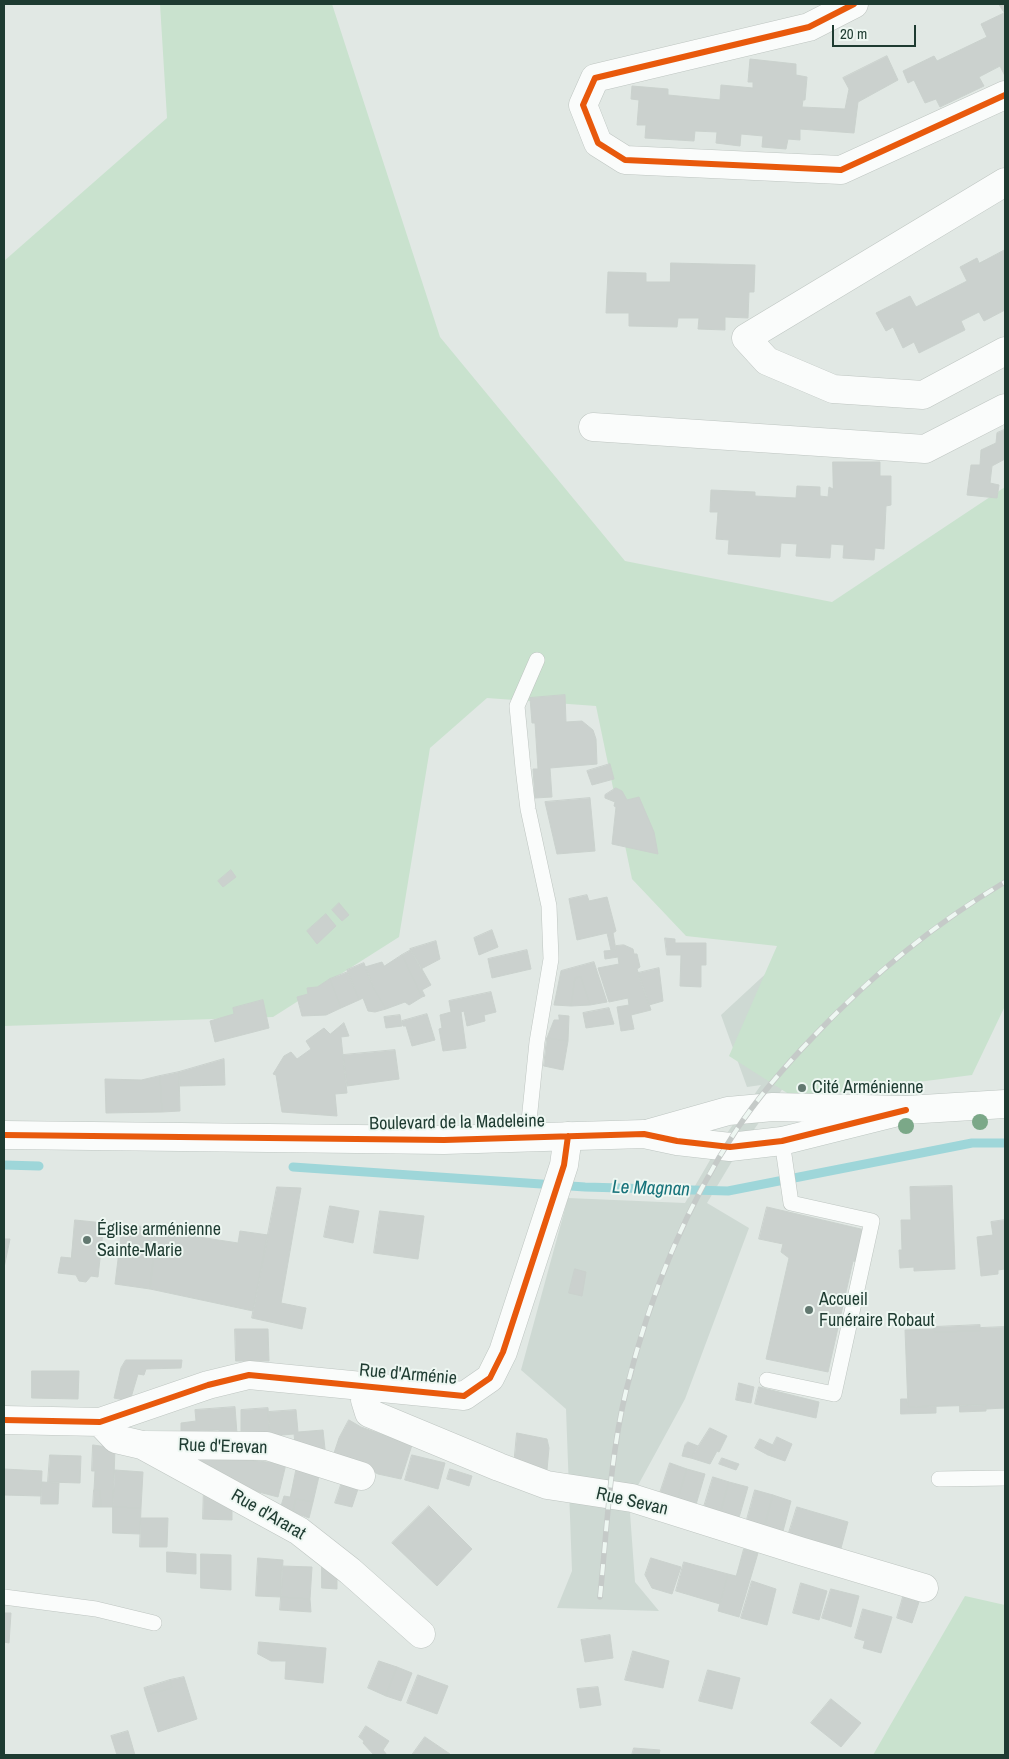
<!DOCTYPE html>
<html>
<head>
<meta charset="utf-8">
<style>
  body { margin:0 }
  #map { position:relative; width:1009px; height:1759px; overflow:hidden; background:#e1e8e4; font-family:"Archivo Narrow",sans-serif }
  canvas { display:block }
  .frame { position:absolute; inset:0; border:5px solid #1e3b31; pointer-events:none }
  .scale { position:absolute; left:832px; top:25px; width:84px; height:22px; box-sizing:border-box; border:2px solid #1e3b31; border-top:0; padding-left:6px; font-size:15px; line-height:18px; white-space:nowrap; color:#1e3b31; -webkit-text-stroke:4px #eef7f2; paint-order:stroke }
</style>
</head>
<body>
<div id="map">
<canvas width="1009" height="1759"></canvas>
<div class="frame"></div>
<div class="scale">20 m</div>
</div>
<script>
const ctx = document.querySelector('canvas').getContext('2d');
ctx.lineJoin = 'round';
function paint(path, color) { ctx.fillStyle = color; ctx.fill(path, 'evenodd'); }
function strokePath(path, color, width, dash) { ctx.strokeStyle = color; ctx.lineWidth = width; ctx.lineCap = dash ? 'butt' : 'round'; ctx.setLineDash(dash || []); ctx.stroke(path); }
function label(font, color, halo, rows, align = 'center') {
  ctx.font = font + ' "Archivo Narrow",sans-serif'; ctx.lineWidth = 4; ctx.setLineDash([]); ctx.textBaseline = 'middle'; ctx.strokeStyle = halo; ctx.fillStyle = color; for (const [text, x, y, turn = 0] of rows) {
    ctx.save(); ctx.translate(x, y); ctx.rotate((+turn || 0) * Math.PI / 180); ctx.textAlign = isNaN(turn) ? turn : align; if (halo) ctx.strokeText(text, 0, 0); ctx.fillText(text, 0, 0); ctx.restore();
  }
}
paint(new Path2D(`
  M773 967 786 1084 734 1158 707 1203 749 1228 685 1399 636 1489 630 1513 635 1582 659 1611 557 1608 572 1571 566 1409 521 1370 568 1198 685 1203 720 1143 761 1085 747 1087 721 1015Z`), '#ced9d3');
paint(new Path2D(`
  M160 4H332L440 337 625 561 832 602 1005 487V1006L972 1075 795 1098 729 1056 777 946 686 936 632 879 596 706 487 698 430 748 399 937 273 1017 4 1026V261L167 118Z
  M965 1596 1005 1605V1755H873Z`), '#c9e2ce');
strokePath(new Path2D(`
  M4 1165 39 1166
  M293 1167 585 1187 728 1191 972 1143H1005`), '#9ed6d9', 9);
const building = new Path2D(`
  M999 4H1005V76L1000 66 979 77 984 86 940 107 936 99 925 103 914 80 908 83 903 71 934 56 937 61 987 37 981 24 1004 13Z
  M887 56 898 80 858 102 854 133 800 129V140L788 139 786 149 762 147 763 136 741 134 740 146 716 143 717 132 695 131 694 141 645 138 646 125H637L639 100 631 99 632 86 668 89V95L720 100 721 85 753 88V82H748L750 59 796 64V75L807 77 805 100H803L802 107 845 109 849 89 843 78Z
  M1005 250V298L1004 299 1005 310 984 321 979 312 961 321 965 330 919 353 914 342 903 348 893 327 886 331 876 313 910 296 916 307 967 281 960 267 977 258 979 263Z
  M671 263 755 265 754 292H749L748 318 725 317V330L698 329 699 318H678L677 327 629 326V313H606L608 272 646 273V282H670Z
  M1004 430 1005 459 992 466 990 483 999 485 997 498 967 495 971 465H980L981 450 996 443 997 433Z
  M833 462H880V476H891V505L886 506 884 549 875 548 874 560 843 558 844 545 831 544 830 558 796 556 797 544 781 543 780 557 728 554 729 540 716 539 718 512H710L711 490 755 492V496L796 498 797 486 820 487V496L828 497 829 487 833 489Z
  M565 695 566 722 582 721 593 730 596 739 597 764 550 768 552 797 535 798 533 769H538L535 723H532L530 698Z
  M610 764 614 779 592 785 587 771Z
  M616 788 622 791 627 800 639 797 654 832 658 854 612 844 616 807 614 806 615 802 605 798V795Z
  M590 798 595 851 557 854 545 802Z
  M231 870 236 877 223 887 218 881Z
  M587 895 589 901 607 897 616 931 613 933 616 950H611L607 933 577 940 569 899Z
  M339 903 349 915 342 921 332 910Z
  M326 914 336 926 317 944 307 931Z
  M492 930 498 947 479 955 474 938Z
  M665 938 675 939V943H706V965H701V987L680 986 681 955H667Z
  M436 941 440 959 421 969 410 949Z
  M624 945 633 949 634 954H637L640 967 637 969 651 1010 631 1015 634 1029 621 1031 617 1007 629 1005 628 998 609 1002 598 968 619 964 618 957 605 959 604 951 616 950V946Z
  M411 950 431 985 422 990 425 996 422 997 402 955Z
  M527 950 531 969 492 978 488 959Z
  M402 955 422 997 409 1005 405 1002 386 1009 374 989 365 967 382 962 384 966Z
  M594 962 607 1002 590 1005 581 977 575 978 571 1006 554 1005 561 971Z
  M364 963 374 989 386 1009 375 1012 368 1011 363 998 359 1000 347 970Z
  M659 968 663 1001 649 1005 638 973Z
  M348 972 359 1000 341 1008 330 979Z
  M581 977 590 1005 571 1006 575 978Z
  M330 979 341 1008 326 1015 302 1016 297 997 308 994 307 988 317 987Z
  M491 992 496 1012 484 1015 485 1021 467 1026 464 1011 461 1012 466 1048 443 1051 439 1029 442 1028 440 1015 451 1012 449 1001Z
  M263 1000 269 1028 215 1042 210 1021 234 1014 233 1008Z
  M609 1008 614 1024 586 1028 583 1013Z
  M427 1014 435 1040 412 1046 406 1026H403L402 1021Z
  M400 1015 402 1026 386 1028 384 1017Z
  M559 1015 569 1016 568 1041 547 1038 554 1020H559Z
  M344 1023 349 1036 341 1037 347 1093 335 1094 337 1116 282 1112 276 1075 273 1074 284 1056 291 1052 297 1059 311 1049 306 1041 324 1028 330 1034Z
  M547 1038 568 1041 563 1070 544 1066Z
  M395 1050 399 1079 347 1086 343 1055Z
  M224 1059 225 1085 180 1086 179 1072Z
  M179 1072 180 1111 162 1112 160 1076Z
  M160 1076 162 1112 106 1113 105 1079 141 1080Z
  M952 1186 955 1269 914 1271V1267L900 1268 899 1250H902L901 1220H911L910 1187Z
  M277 1187 301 1188 281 1303 306 1308 302 1329 252 1318Z
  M330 1206 359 1211 353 1243 324 1237Z
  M767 1207 865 1230 857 1262 853 1261 828 1372 766 1359 789 1258 781 1252 783 1244 759 1239Z
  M380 1211 424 1216 418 1259 374 1253Z
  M75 1220 104 1223 98 1277 91 1276 86 1282 79 1281 76 1275 58 1273 61 1257 71 1258Z
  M1005 1220V1269L998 1270V1274L981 1276 977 1237 993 1235 991 1222Z
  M128 1225 157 1228 150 1289 115 1284 121 1235 127 1236Z
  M157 1228 186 1232V1235L238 1243 240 1231 268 1235 253 1311 150 1289Z
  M4 1239H10L4 1268Z
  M575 1269 586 1272 582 1296 569 1293Z
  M980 1325V1331L934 1332V1327Z
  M1005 1327V1408L986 1409V1405L908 1407 905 1330 934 1329V1332L980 1331V1328Z
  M235 1329H268L269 1361H236Z
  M126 1360H182L181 1368 146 1369 144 1375 138 1374 130 1401 114 1398 121 1368Z
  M32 1371H79L78 1399 32 1398Z
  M739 1383 754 1387 751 1403 736 1400Z
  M759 1387 819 1402 816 1418 755 1404Z
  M901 1399H907L908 1407 936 1406V1413L901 1414Z
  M960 1405H986V1411L960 1412Z
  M235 1407 237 1434H220L219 1430 198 1431V1433L181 1434V1423L196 1421 195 1410Z
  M268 1408 270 1436 241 1434V1410Z
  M296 1410 298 1432 323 1430 325 1449 295 1443 294 1434 270 1436 268 1412Z
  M349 1420 361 1427 412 1445 401 1479 378 1474 334 1453 339 1438Z
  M710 1428 727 1436 719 1452 717 1451 710 1464 691 1458Z
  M517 1433 547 1439 549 1448 547 1470 526 1468 514 1465Z
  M777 1437 792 1444 785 1461 768 1455Z
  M760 1439 773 1445 768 1455 755 1448Z
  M688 1442 698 1446 691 1458 682 1456 685 1445Z
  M93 1445 115 1448 113 1507H101L100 1490H94L95 1471H92Z
  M50 1455 81 1456 80 1483 48 1482Z
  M201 1455 286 1464 278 1497 255 1491 200 1469Z
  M412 1455 445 1463 438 1489 405 1480Z
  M722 1458 739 1464 736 1470 719 1464Z
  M670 1463 687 1469 677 1502 659 1496Z
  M297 1466 320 1472 313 1502 296 1499 293 1512 281 1506 284 1496 290 1497Z
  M4 1469 42 1471 41 1496 4 1495Z
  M450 1469 472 1476 469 1486 447 1479Z
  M687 1469 705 1474 695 1508 677 1502Z
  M115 1470 143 1472 141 1508 113 1507Z
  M713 1477 729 1482 720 1515 703 1510Z
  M343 1479 360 1483 352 1507 335 1503Z
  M42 1482 59 1483 58 1504H41Z
  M729 1482 748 1487 738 1521 720 1515Z
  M204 1485 232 1500V1520L203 1519Z
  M94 1490H100L101 1507H93Z
  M755 1490 773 1495 764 1529 746 1523Z
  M773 1495 791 1501 782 1535 764 1529Z
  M296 1499 313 1502 309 1518 293 1512Z
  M429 1506 472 1549 437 1586 392 1543Z
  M113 1507 141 1508 140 1534 113 1533Z
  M797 1507 848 1522 840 1552 788 1536Z
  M141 1518H168L167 1547H140Z
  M744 1549 758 1553 739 1617 718 1611 728 1574 736 1576Z
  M167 1552 196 1554V1574L167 1572Z
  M201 1554 231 1555V1590L201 1588Z
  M258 1558 283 1560 281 1597 256 1596Z
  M651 1558 681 1567 672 1594 652 1588 645 1575Z
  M684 1562 728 1574 720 1604 676 1591Z
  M282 1566 312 1567 310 1599 281 1597Z
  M322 1566 337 1567V1589L322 1588Z
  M752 1581 776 1589 767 1625 741 1618Z
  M801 1583 827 1591 819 1620 793 1613Z
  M831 1589 859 1596 851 1627 822 1618Z
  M281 1597 310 1599 311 1612 280 1610Z
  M903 1597 919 1602 912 1623 897 1618Z
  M863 1609 892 1617 881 1653 863 1648 865 1641 855 1638Z
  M4 1613H11L9 1643 4 1642Z
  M610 1635 613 1658 585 1662 581 1640Z
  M259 1642 326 1648 323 1683 285 1679 286 1661H271L258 1654Z
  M633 1651 669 1661 663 1688 625 1680Z
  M379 1661 397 1667 386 1696 368 1688Z
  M397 1667 412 1673 401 1701 386 1696Z
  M708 1670 740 1678 732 1709 699 1701Z
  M418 1675 448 1686 437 1714 407 1703Z
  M184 1677 197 1719 158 1732 146 1695 172 1688 170 1680Z
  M170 1680 172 1688 146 1695 144 1688Z
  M598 1687 601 1705 580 1708 577 1689Z
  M831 1699 861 1723 841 1747 811 1723Z
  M366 1726 389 1741 383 1750 387 1755H374L363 1743 364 1741 359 1737Z
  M128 1731 135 1755H117L111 1736Z
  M425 1737 450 1754 449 1755H412Z
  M634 1748 660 1750 659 1755H632Z`);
paint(building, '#cbd1ce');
strokePath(building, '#cad1cd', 1);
const lane = new Path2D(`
  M523 1137 529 1121 537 1042 551 959 549 906 528 809 523 768 517 706 537 660
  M767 1380 834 1394 872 1221 791 1203 782 1141
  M939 1479 1005 1478
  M4 1597 96 1609 154 1623`);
const street = new Path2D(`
  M854 4 809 27 595 78 583 105 598 143 625 160 841 170 1005 95
  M1005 182 746 338 767 361 833 389 923 395 1005 351
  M593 427 925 449 1005 408
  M366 1387 365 1400 369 1413 499 1467 547 1485 632 1498 800 1551 924 1588
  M4 1420 100 1422 208 1385 249 1375 464 1396 490 1378 503 1352 564 1165 568 1136
  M100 1422 116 1439 142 1445 299 1531 350 1571 421 1634
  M144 1445 267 1446 361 1476`);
const secondary = new Path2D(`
  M650 1133 728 1111 773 1107 906 1110 1005 1104
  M4 1135 444 1140 644 1134 677 1141 730 1147 782 1141 906 1110`);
strokePath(lane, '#bec5c1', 16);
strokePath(street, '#bec5c1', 29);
strokePath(secondary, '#bdc5c1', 29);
strokePath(lane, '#fafcfb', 15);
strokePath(street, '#fafcfb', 28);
strokePath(secondary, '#fafcfb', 28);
const rail = new Path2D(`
  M600 1597C607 1528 610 1458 626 1391 649 1298 684 1209 737 1129 759 1096 786 1065 814 1036 871 976 934 924 1005 882`);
strokePath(rail, '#c5cac8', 5.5);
strokePath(rail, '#eef7f2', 4, [11]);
strokePath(new Path2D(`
  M854 4 809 27 595 78 583 105 598 143 625 160 841 170 1005 95
  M4 1135 444 1140 644 1134 677 1141 730 1147 782 1141 906 1110
  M4 1420 100 1422 208 1385 249 1375 464 1396 490 1378 503 1352 564 1165 568 1136`), '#e8590c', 6);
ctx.fillStyle = '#7ba888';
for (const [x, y] of [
  [980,1122],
  [906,1126]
]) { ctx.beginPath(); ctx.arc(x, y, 8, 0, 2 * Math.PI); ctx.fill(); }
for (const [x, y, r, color] of [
  [802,1088,5,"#627870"],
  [87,1240,5,"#627870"],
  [809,1310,5,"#627870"]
]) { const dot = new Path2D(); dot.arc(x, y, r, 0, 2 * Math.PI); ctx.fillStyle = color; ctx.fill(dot); strokePath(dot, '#eef7f2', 2); }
label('18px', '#1e3b31', '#eef7f2', [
  ["Cité Arménienne",812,1088],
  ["Église arménienne",97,1230],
  ["Sainte-Marie",97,1251],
  ["Accueil",819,1300],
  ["Funéraire Robaut",819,1321]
], 'left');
label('18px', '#1e3b31', '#eef7f2', [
  ["Boulevard de la Madeleine",457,1123,-1],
  ["Rue d'Arménie",408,1375,5],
  ["Rue d'Erevan",223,1447,2],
  ["Rue Sevan",632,1502,13],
  ["Rue d'Ararat",268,1515,30]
]);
label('italic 19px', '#16727a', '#eef7f2', [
  ["Le Magnan",651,1189,2]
]);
</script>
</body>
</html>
